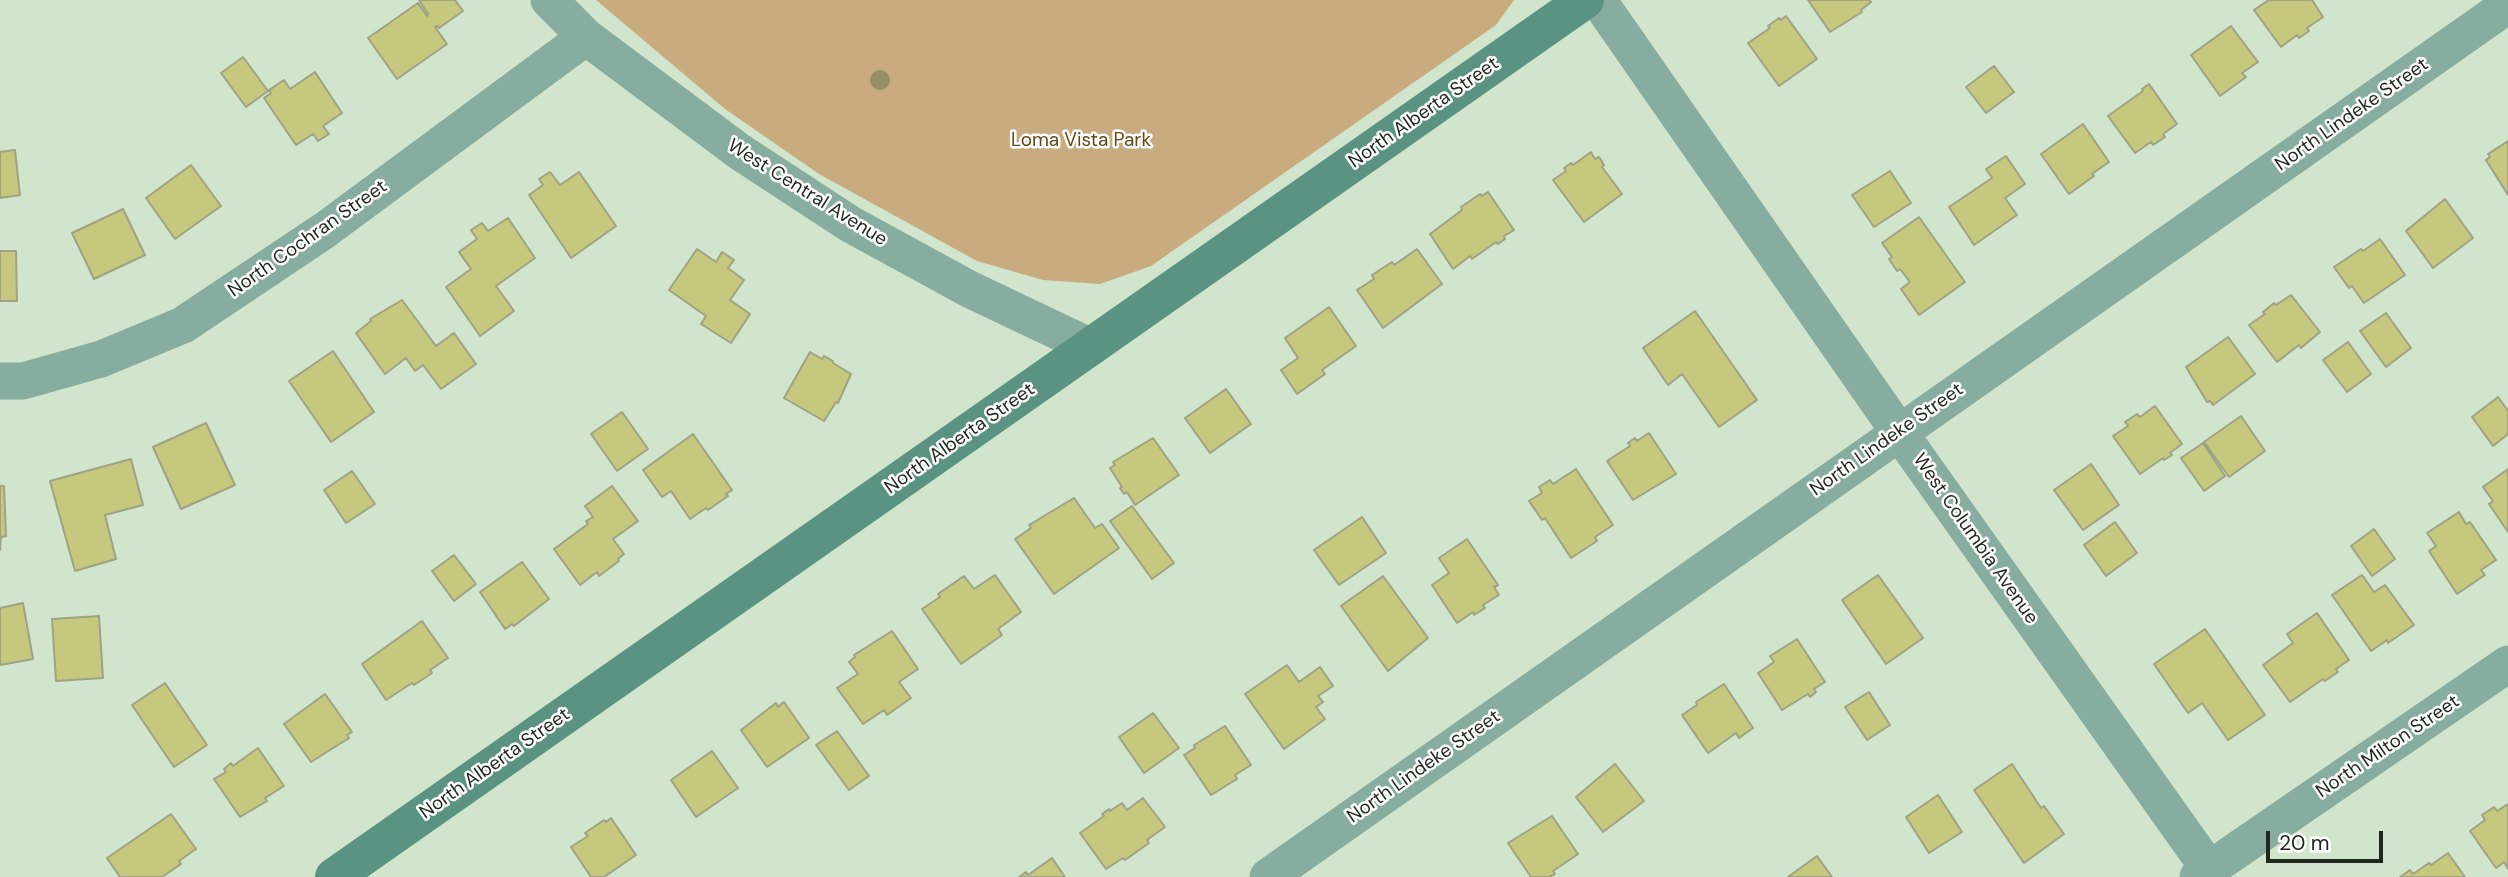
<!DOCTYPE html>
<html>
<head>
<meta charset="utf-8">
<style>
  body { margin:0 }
  #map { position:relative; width:2508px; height:877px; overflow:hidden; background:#d0e5cc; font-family:"DM Sans",sans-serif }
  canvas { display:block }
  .scale { position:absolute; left:2266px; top:831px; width:117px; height:32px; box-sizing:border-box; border:4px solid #1e261d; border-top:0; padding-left:9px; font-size:21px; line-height:24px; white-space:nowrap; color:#1e261d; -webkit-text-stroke:5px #fff; paint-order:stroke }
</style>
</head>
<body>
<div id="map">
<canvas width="2508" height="877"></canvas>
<div class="scale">20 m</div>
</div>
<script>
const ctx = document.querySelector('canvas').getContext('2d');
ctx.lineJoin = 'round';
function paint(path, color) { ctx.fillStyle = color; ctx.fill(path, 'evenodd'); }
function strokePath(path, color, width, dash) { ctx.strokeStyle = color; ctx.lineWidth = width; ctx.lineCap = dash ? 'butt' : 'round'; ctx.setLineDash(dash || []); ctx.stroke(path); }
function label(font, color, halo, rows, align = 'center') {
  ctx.font = font + ' "DM Sans",sans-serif'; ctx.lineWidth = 5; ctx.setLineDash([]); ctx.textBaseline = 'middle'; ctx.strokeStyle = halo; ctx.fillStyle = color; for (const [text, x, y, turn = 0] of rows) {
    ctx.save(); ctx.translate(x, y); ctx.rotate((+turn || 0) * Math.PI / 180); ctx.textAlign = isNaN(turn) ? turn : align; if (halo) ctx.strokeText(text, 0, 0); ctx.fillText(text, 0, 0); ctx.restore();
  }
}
paint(new Path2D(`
  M596 0H1514L1496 25 1151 266 1100 284 1043 280 977 261 819 174 725 109Z`), '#c8ac80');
const building = new Path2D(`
  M419 0H455L463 11 439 28 437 26 435 27 447 44 397 79 368 38 418 3 427 16 428 14Z
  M1808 0H1869L1871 2 1861 10 1862 12 1830 32Z
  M2269 0H2312L2323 17 2307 28 2309 31 2299 38 2297 35 2281 47 2254 10Z
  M1786 16 1817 59 1779 86 1748 43 1770 28 1768 26 1779 18 1781 20Z
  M2231 26 2258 62 2242 73 2246 77 2220 96 2191 55Z
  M243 57 268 91 246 107 221 73Z
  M1994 66 2014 92 1986 113 1966 87Z
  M315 72 342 113 323 126 329 134 318 141 313 134 296 145 264 98 271 93 269 90 284 80 290 89Z
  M2149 84 2177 124 2163 134 2165 137 2153 145 2151 142 2135 153 2108 116 2143 91 2142 89Z
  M2083 124 2109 162 2092 174 2094 176 2069 194 2041 154Z
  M2508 141V195L2486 160 2490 157 2488 154Z
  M15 150 20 195 0 198V152Z
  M1591 152 1595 159 1599 157 1604 165 1602 167 1622 194 1584 222 1553 180 1566 171 1564 168 1571 163 1573 165Z
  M2006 156 2025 184 2005 198 2017 215 1974 245 1949 207 1992 178 1986 169Z
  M191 165 221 206 175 239 146 198Z
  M1890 171 1911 203 1874 227 1852 195Z
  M550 172 560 185 579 172 616 226 571 258 529 195 543 185 539 179Z
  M1488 192 1514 230 1504 236 1505 239 1498 244 1496 242 1472 259 1470 256 1453 269 1430 234 1462 210 1461 207 1480 194 1482 196Z
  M2445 199 2473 238 2433 268 2406 231Z
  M123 209 145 255 94 279 72 233Z
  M1919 217 1965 282 1919 315 1901 289 1910 282 1900 269 1897 271 1889 259 1892 257 1882 243Z
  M508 218 535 258 496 286 514 311 480 336 446 287 471 269 459 252 477 239 471 230 482 223 488 231Z
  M2380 239 2405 275 2364 303 2352 286 2349 288 2334 267 2361 249 2363 251Z
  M697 249 716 262 722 252 734 260 728 268 744 280 730 300 750 314 731 343 701 324 706 316 669 290Z
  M1417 249 1442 284 1383 328 1357 290 1374 279 1372 275 1392 262 1394 265Z
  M0 251H16L17 301H0Z
  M2291 295 2320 332 2301 348 2299 345 2277 362 2249 325 2265 314 2263 312 2274 303 2276 305Z
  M402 300 436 346 454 333 476 364 441 389 423 365 415 371 406 358 385 374 356 333 371 321 370 319Z
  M1329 307 1356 346 1322 370 1325 374 1297 394 1281 370 1298 358 1285 338Z
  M1695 311 1757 400 1719 427 1682 374 1668 385 1643 348Z
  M2386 313 2411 348 2386 367 2360 331Z
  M2228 337 2255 374 2213 405 2210 401 2207 402 2186 367Z
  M2348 342 2371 374 2347 392 2323 360Z
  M333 351 374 412 331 442 289 381Z
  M810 352 822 359 824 356 833 361V363L851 374 838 403 836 402 824 421 784 398Z
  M1226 389 1251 424 1210 453 1185 418Z
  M2498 397 2508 411V434L2493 446 2472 417Z
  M2155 406 2182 444 2170 453 2172 455 2164 460 2163 458 2140 474 2113 436 2128 426 2125 422 2137 414 2140 417Z
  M622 412 648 449 617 471 591 434Z
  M2241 416 2265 451 2229 477 2204 442Z
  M206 423 235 485 181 509 153 447Z
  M1649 433 1676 474 1633 500 1607 461 1630 446 1628 443 1635 438 1637 441Z
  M693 434 732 490 726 494 728 496 708 510 706 508 690 519 671 491 662 497 643 470Z
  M1153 438 1179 475 1135 505 1127 492 1124 494 1120 488 1122 487 1110 468 1115 465 1113 462Z
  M2203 443 2225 476 2204 491 2181 458Z
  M131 459 143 505 105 515 116 559 75 571 50 481Z
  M2091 464 2119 505 2083 530 2054 490Z
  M1576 469 1613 525 1595 537 1597 541 1571 558 1545 518 1542 520 1529 501 1542 493 1539 487 1550 480 1553 484Z
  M2508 469V532L2489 504 2493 501 2483 487Z
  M352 471 375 504 346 523 324 490Z
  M0 486H4L6 536 1 537 0 550Z
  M612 486 638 521 613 539 624 554 618 559 619 561 599 576 597 572 580 585 554 549 588 524 586 521 593 517 585 506Z
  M1074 498 1095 528 1102 524 1119 548 1054 594 1015 539 1031 528 1029 525Z
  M1132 506 1174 563 1152 579 1110 521Z
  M2459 512 2466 524 2470 522 2496 560 2481 570 2485 575 2457 594 2429 551 2436 546 2427 533Z
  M1362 517 1386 553 1339 585 1314 550Z
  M2115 522 2137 553 2106 576 2084 545Z
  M2374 529 2395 559 2372 576 2351 546Z
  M1467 539 1498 585 1494 587 1499 595 1483 605 1485 608 1474 615 1473 612 1457 623 1432 585 1449 573 1439 558Z
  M454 555 476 584 454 601 432 571Z
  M522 562 549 599 514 626 512 624 505 629 480 592Z
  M995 575 1021 612 998 629 1002 635 961 664 922 609 940 597 938 594 964 576 974 589Z
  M1878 575 1923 638 1886 664 1842 600Z
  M2362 575 2374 592 2385 585 2414 625 2388 643 2387 640 2371 651 2332 595Z
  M1383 576 1428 638 1388 671 1341 606Z
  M23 603 33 659 0 665V608Z
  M2317 613 2349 660 2336 669 2338 672 2325 681 2323 679 2290 702 2263 665 2293 643 2287 634Z
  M99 616 103 678 56 681 52 619Z
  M422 621 448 658 430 670 432 673 414 685 412 683 386 700 362 664Z
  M2205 629 2265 715 2228 740 2202 703 2188 713 2154 664Z
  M892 631 918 669 899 682 911 698 887 715 884 710 863 724 837 688 858 674 849 662 855 657 854 655Z
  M1797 639 1825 682 1814 689 1816 692 1810 697 1808 694 1782 710 1758 673 1774 662 1770 656Z
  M1287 665 1299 682 1320 667 1333 686 1318 696 1323 702 1316 707 1325 719 1284 749 1245 694Z
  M165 683 207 745 174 767 132 705Z
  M1724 684 1753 728 1739 738 1736 733 1708 753 1682 715 1697 705 1696 702Z
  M1869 692 1890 725 1867 740 1845 707Z
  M325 694 352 732 347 735 349 738 311 762 284 724Z
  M784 702 809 738 767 767 741 730 776 703 778 707Z
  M1153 713 1179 748 1144 773 1119 737Z
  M1225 726 1251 765 1235 775 1237 779 1211 795 1184 755 1195 748 1194 745Z
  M837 731 869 776 849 790 816 745Z
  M258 748 284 786 265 798 267 801 240 817 214 779 226 772 224 769 231 763 233 766Z
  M712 751 738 788 696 817 671 780Z
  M1615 764 1644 801 1603 832 1576 797Z
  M2012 764 2041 808 2044 806 2064 834 2024 863 1974 790Z
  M1938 795 1962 832 1929 853 1906 817Z
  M1143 798 1165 827 1147 840 1149 843 1125 860 1123 858 1106 869 1080 833 1104 816 1102 814 1109 809 1110 811 1122 803 1127 810Z
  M2508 804V869L2504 862 2496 868 2470 831 2485 820 2482 815 2494 807 2497 811Z
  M171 814 196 849 179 861 181 864 162 877H120L107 858Z
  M1552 816 1578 854 1553 871 1555 874 1549 877H1531L1508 843Z
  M611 818 636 855 604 877H591L571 847 588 836 585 833 604 820 606 822Z
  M2448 853 2465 877H2400L2410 870 2413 874 2429 863 2431 865Z
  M1817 856 1832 877H1788Z
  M1052 858 1065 877H1019L1026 872 1028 875Z`);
paint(building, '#c6c97d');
strokePath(building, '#a0a285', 2);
strokePath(new Path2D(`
  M549 0 586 37 740 152 850 224 969 289 1091 347
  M1598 0 1899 432 2209 869
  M0 381H23L101 359 183 325 325 230 586 37
  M1268 877 2508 5
  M2198 877 2508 664`), '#87aca0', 37);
strokePath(new Path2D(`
  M334 877 1585 0`), '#5a9382', 38);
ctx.fillStyle = '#958f67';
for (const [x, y] of [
  [880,80]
]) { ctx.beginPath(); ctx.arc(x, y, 10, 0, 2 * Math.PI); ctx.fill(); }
label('19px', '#1e261d', '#fff', [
  ["North Alberta Street",1424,113,-35],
  ["North Lindeke Street",2352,115,-35],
  ["West Central Avenue",807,193,32],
  ["North Cochran Street",308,239,-35],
  ["North Alberta Street",960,439,-35],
  ["North Lindeke Street",1887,440,-35],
  ["West Columbia Avenue",1975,539,55],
  ["North Milton Street",2388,747,-34],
  ["North Alberta Street",495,764,-35],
  ["North Lindeke Street",1424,767,-35]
]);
label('19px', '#644815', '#fff', [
  ["Loma Vista Park",1081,141]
]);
</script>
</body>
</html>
